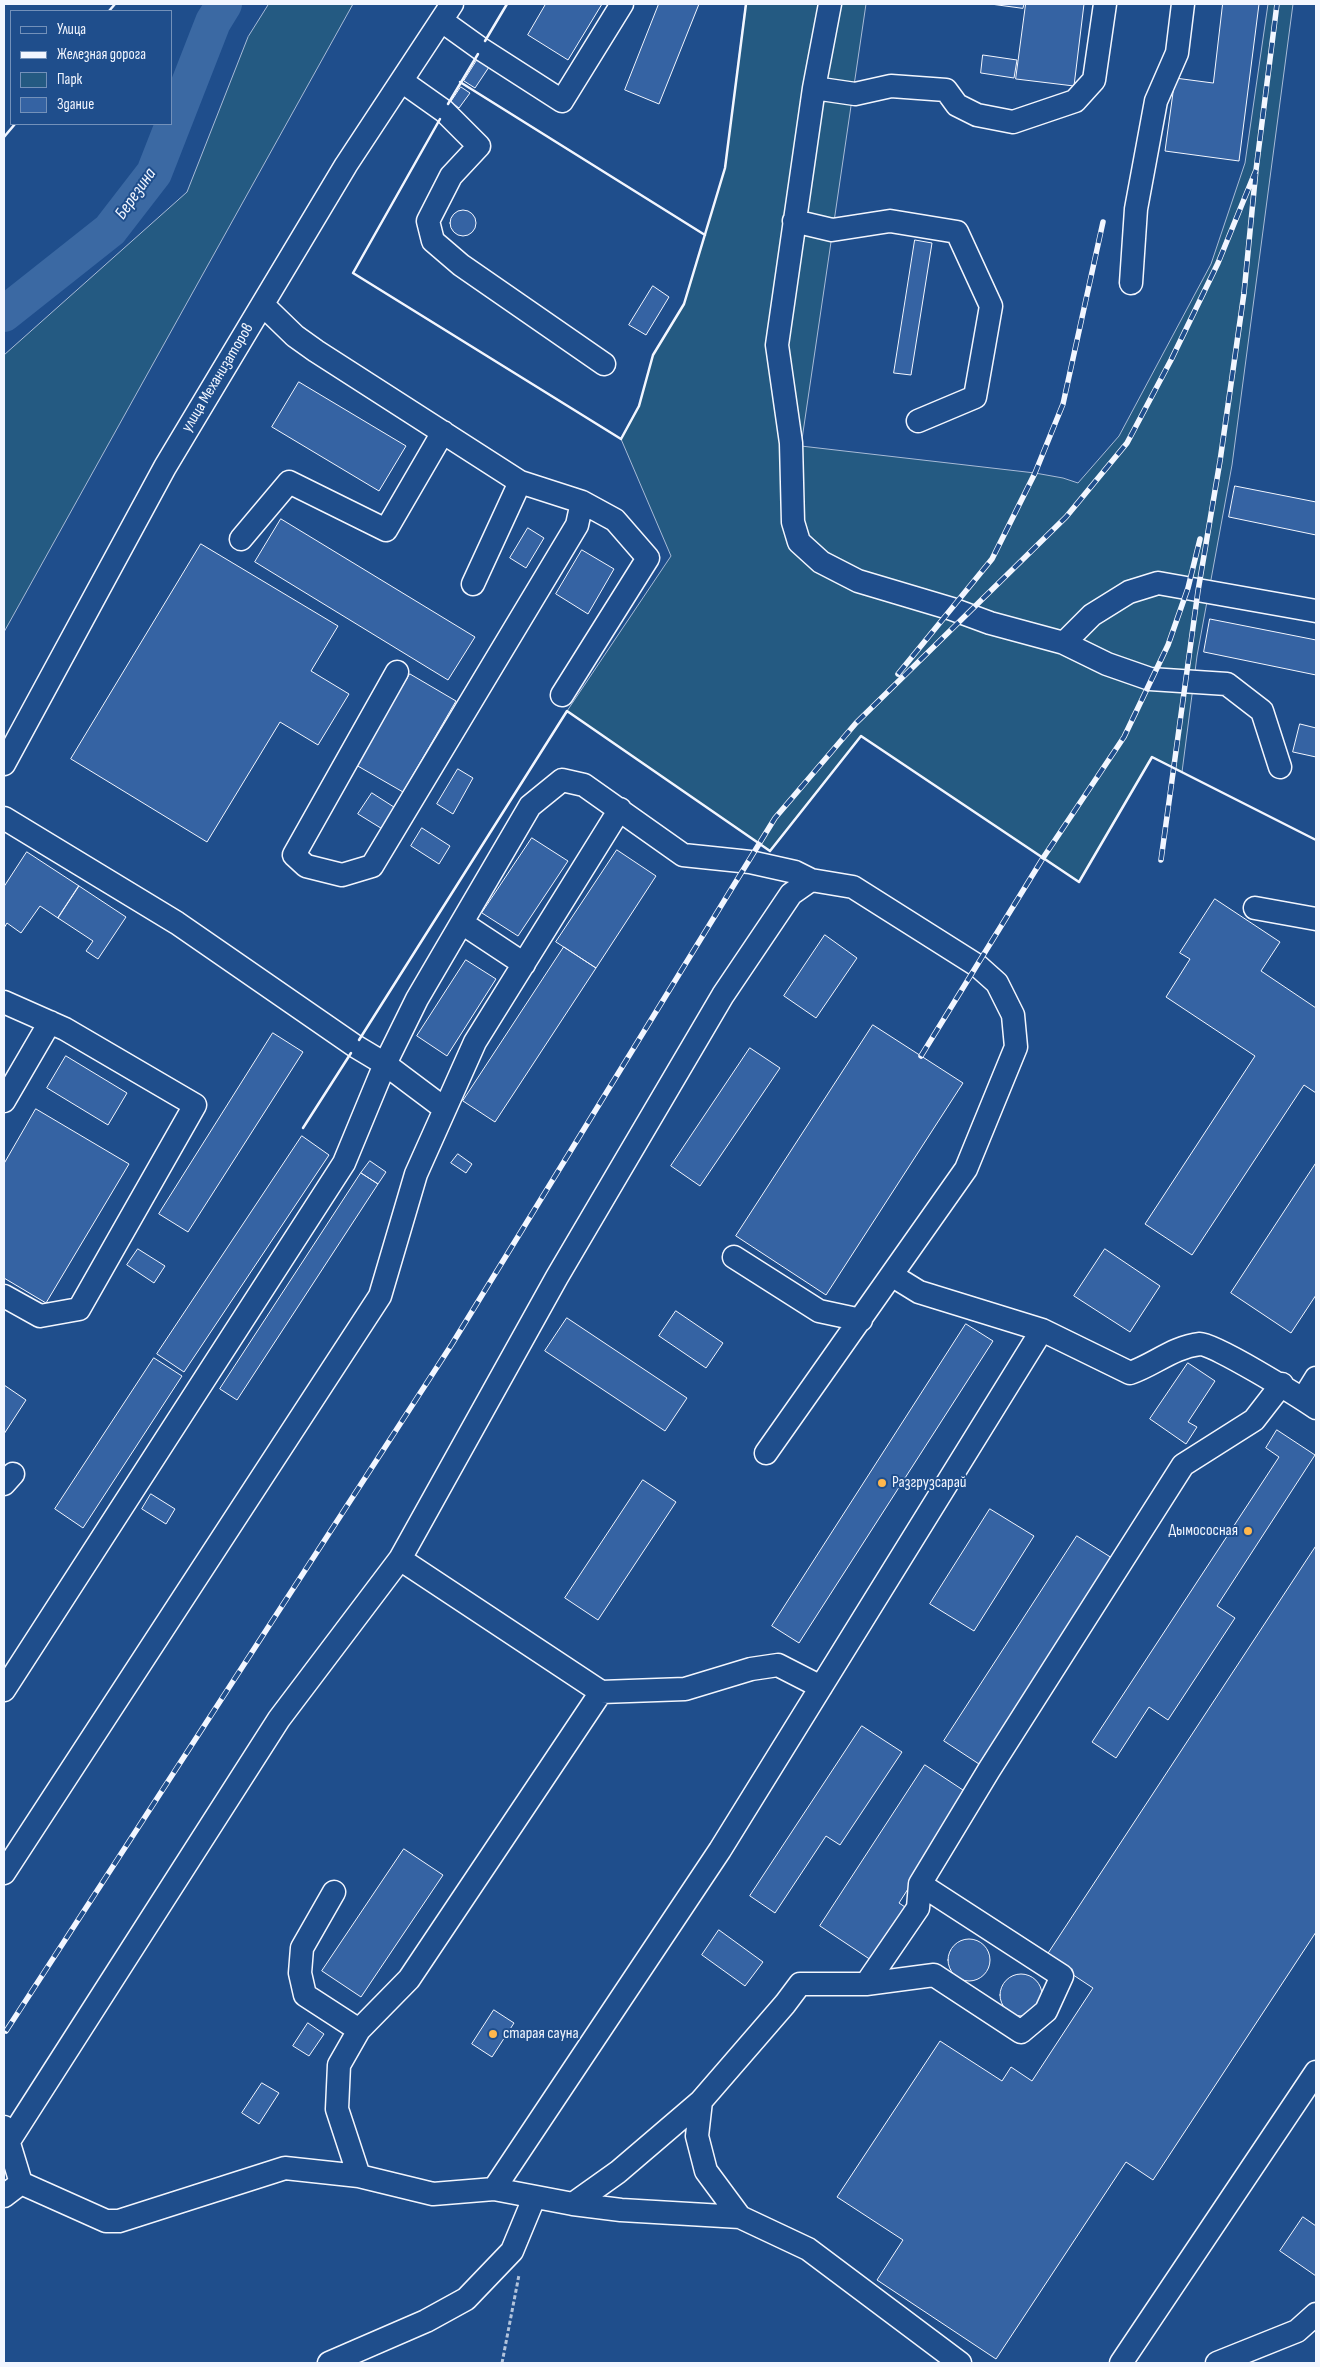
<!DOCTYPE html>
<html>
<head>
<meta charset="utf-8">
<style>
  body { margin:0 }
  #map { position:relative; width:1320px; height:2367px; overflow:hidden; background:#1f4e8c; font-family:"Sofia Sans Condensed",sans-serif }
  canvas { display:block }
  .frame { position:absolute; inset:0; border:5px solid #f2f6ff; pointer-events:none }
  .legend { position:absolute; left:10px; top:10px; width:162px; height:115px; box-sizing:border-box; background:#1f4e8c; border:1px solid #7391ba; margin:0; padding:6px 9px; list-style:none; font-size:15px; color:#f2f6ff }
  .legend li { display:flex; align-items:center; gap:10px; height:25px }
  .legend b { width:25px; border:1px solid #7391ba }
</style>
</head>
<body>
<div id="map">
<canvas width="1320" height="2367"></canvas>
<div class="frame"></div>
<ul class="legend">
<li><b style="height:6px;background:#1f4e8c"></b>Улица</li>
<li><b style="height:6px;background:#f2f6ff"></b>Железная дорога</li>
<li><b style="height:14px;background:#245a82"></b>Парк</li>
<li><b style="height:14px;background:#3563a3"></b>Здание</li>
</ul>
</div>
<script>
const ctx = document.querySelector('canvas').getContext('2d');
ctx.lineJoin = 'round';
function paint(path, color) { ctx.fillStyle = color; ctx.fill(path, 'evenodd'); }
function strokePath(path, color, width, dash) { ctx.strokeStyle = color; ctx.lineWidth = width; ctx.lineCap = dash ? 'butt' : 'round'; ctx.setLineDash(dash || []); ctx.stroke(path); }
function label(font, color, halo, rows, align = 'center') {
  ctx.font = font + ' "Sofia Sans Condensed",sans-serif'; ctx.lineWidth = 4; ctx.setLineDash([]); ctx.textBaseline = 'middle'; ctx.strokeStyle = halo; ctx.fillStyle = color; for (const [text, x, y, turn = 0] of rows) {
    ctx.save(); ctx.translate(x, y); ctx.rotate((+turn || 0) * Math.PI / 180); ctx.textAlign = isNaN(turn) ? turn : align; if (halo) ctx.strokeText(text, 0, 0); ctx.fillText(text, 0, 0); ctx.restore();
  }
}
const green = new Path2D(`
  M269 4H353L4 632V355L187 192 248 37Z
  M746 4H866L801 446 1035 473 1063 478 1078 483 1119 436 1211 264 1245 163 1268 4H1293L1232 465 1197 656 1182 772 1152 757 1079 882 861 736 770 851 567 711 671 556 621 439 639 406 653 355 684 304 725 168Z`);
paint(green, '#245a82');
strokePath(green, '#a8bbd7', 1);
strokePath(new Path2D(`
  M4 314 110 230 154 173 213 22 224 4`), '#3b69a3', 36);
const building = new Path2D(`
  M546 4H602L568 60 528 35Z
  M659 4H699L659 104 625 90Z
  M991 4H1024L1023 8Z
  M1026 4H1084L1074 86 1016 79Z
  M1223 4H1259L1239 161 1165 151 1175 78 1213 83Z
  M983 55 1017 60 1014 78 981 73Z
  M479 57 491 64 475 88 464 81Z
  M461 87 470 93 459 108 451 102Z
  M450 223a13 13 0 1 1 26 0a13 13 0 1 1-26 0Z
  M915 240 932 243 911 375 894 373Z
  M653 286 669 297 646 335 629 325Z
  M299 382 406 446 379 491 272 427Z
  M1235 486 1316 502V535L1229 517Z
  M281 519 475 637 448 680 255 562Z
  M528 528 544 538 526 568 510 558Z
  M201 544 338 626 311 671 349 694 318 745 280 722 207 842 71 759Z
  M582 550 614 569 588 614 556 594Z
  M1210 619 1316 640V675L1204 652Z
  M410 674 456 701 403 792 356 765Z
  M1300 724 1316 728V757L1293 752Z
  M458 769 473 778 453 814 437 804Z
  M372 793 397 809 384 830 358 814Z
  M422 828 450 846 439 864 411 846Z
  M532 838 568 861 518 936 482 913Z
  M617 850 656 876 596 968 556 942Z
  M27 852 79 886 58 918 40 906 21 933 7 923 4 928V887Z
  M79 886 126 917 98 959 86 951 93 941 58 918Z
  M1215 899 1280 942 1261 971 1316 1008V1093L1304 1085 1192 1255 1145 1224 1255 1056 1166 997 1190 959 1180 953Z
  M825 935 857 958 816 1018 784 996Z
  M564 947 596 968 495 1122 463 1101Z
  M466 960 496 979 447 1056 417 1036Z
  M873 1025 963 1083 826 1295 736 1236Z
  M273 1033 303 1052 188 1232 159 1214Z
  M750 1048 780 1068 700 1186 671 1166Z
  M66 1056 127 1093 108 1125 47 1088Z
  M36 1109 129 1164 46 1303 4 1278V1164Z
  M302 1136 329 1155 184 1372 157 1354Z
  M458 1154 472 1164 466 1173 451 1163Z
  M370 1161 386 1172 378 1184 361 1173Z
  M1316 1163V1295L1291 1333 1231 1293Z
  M361 1173 378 1184 237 1400 220 1389Z
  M138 1249 165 1266 154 1283 127 1265Z
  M1105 1249 1160 1286 1130 1332 1074 1296Z
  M676 1311 723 1343 706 1368 659 1336Z
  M567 1318 687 1398 665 1431 545 1351Z
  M966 1324 993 1341 799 1643 772 1626Z
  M154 1358 182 1376 83 1528 55 1509Z
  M1188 1363 1215 1381 1188 1422 1197 1427 1186 1444 1150 1419Z
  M4 1385 26 1400 4 1434Z
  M1277 1430 1315 1455 1217 1606 1235 1618 1168 1720 1149 1707 1116 1758 1092 1742 1279 1457 1266 1448Z
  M643 1480 676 1502 598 1620 565 1598Z
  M151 1494 175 1509 166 1524 142 1509Z
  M990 1509 1034 1536 974 1631 930 1604Z
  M1077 1536 1112 1558 979 1764 944 1741Z
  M1316 1546V1932L1153 2180 1126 2162 996 2359 877 2280 903 2240 837 2197 940 2041 1002 2081 1011 2067 1032 2081 1093 1988 1046 1957Z
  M862 1726 902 1752 840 1845 826 1836 775 1913 750 1896Z
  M925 1765 969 1794 899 1903 911 1911 877 1964 820 1926Z
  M404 1849 443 1875 361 1997 322 1971Z
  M719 1930 763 1962 745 1986 702 1955Z
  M948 1960a21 21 0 1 1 42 0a21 21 0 1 1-42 0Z
  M1000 1995a21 21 0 1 1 42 0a21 21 0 1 1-42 0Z
  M494 2010 514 2023 492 2057 472 2044Z
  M308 2023 324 2034 309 2056 293 2046Z
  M262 2083 279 2093 259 2124 242 2113Z
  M1303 2217 1316 2226V2276L1280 2251Z`);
paint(building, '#3563a3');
strokePath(building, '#f2f6ff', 1);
const minor = new Path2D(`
  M830 4 814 88 777 345 791 443 793 522 799 542 821 562 858 581 952 609 990 623 1064 643 1107 664 1150 679 1227 684 1262 711 1280 767
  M442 21 481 49 562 101 622 4
  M403 82 444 111 479 146 451 176 428 221 433 241 461 265 604 364
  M814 88 855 94 891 86 946 90 957 105 977 115 1013 122 1075 101 1094 80 1105 4
  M794 221 832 230 890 221 957 232 991 306 975 397 918 421
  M1131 283 1136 209 1156 101 1177 53 1183 4
  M263 305 295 336 316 351 520 482 582 502 615 520 648 558 562 695
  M241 539 289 482 386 530 443 432
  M473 584 520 482
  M1064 643 1092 615 1129 592 1158 583 1316 611
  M397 672 294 855 306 866 342 875 372 866 577 525 582 502
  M4 764 165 467 346 165 452 4
  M4 818 177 923 355 1046 385 1064 445 1109
  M1255 908 1316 919
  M462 923 524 964
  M4 1002 65 1029 195 1105 79 1309 40 1316 4 1296
  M4 1101 50 1022
  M734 1257 819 1311 861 1320
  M893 1276 919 1292 1042 1330 1130 1373C1154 1365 1173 1347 1200 1344 1213 1343 1300 1397 1316 1408
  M1303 1399 1316 1378
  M4 1484 13 1474
  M4 1690 344 1163 385 1064 417 999 530 806 562 780 584 785 683 855 750 862 795 872 811 880 853 887 978 966 997 983 1013 1015 1016 1047 966 1169 766 1453
  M601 1692 685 1689 751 1669 778 1665 821 1687
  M4 1873 380 1296 416 1174 475 1042 620 809
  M334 1892 302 1948 300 1973 305 1995 359 2030
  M866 1984 918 1908 920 1884 989 1770 1183 1465 1254 1420 1282 1384
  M701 2101 697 2136 706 2171 740 2217
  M4 2127 21 2183 106 2221H119L285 2168 359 2176 433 2194 494 2189 573 2204 618 2172 701 2101 785 2004 800 1984H866L934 1975 1021 2032 1046 2011 1062 1976 920 1884
  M9 2141 279 1719 400 1559 557 1277 723 995 791 894 811 880
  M359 2176 337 2109 339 2065 359 2030 409 1979 601 1692 400 1559
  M494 2189 720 1850 1042 1330
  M4 2196 21 2183
  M573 2204 621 2210 740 2217 808 2249 960 2363
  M329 2363 426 2321 466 2299 512 2251 534 2198
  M1121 2363 1316 2072
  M1217 2363 1297 2331 1316 2314`);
strokePath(minor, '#f2f6ff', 25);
strokePath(new Path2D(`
  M502 2363 519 2275`), '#b3c4dc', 3, [4, 2.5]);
strokePath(minor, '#1f4e8c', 22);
const rail = new Path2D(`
  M898 674 992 559 1035 473 1063 404 1103 222
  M1161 860 1198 591 1220 461 1244 293 1256 170 1277 4
  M921 1056 1043 858 1124 737 1168 645 1188 588 1200 539
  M6 2031 452 1344 775 818 856 723 1066 517 1127 443 1171 360 1218 263 1256 170`);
strokePath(rail, '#f2f6ff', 5.5);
strokePath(rail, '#1f4e8c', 4, [11]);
strokePath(new Path2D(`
  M109 11 115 4
  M485 41 507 4
  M460 82 705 235
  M448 104 478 54
  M440 119 353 273 621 439 639 406 653 355 684 304 725 168 746 4
  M4 137 15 124
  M359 1040 567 711 770 851 861 736 1079 882 1152 757 1316 840
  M303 1128 351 1053`), '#f2f6ff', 2.5);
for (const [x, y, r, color] of [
  [882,1483,5,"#ffb74d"],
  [1248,1531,5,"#ffb74d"],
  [493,2034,5,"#ffb74d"]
]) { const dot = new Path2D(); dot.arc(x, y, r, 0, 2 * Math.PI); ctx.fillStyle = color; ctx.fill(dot); strokePath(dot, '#1f4e8c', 2); }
label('16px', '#f2f6ff', '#1f4e8c', [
  ["улица Механизаторов",218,378,-59]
]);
label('16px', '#f2f6ff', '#1f4e8c', [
  ["Разгрузсарай",892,1483],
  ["Дымососная",1238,1531,"right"],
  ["старая сауна",503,2034]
], 'left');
label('italic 18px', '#f2f6ff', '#1f4e8c', [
  ["Березина",136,194,-55]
]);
</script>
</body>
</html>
